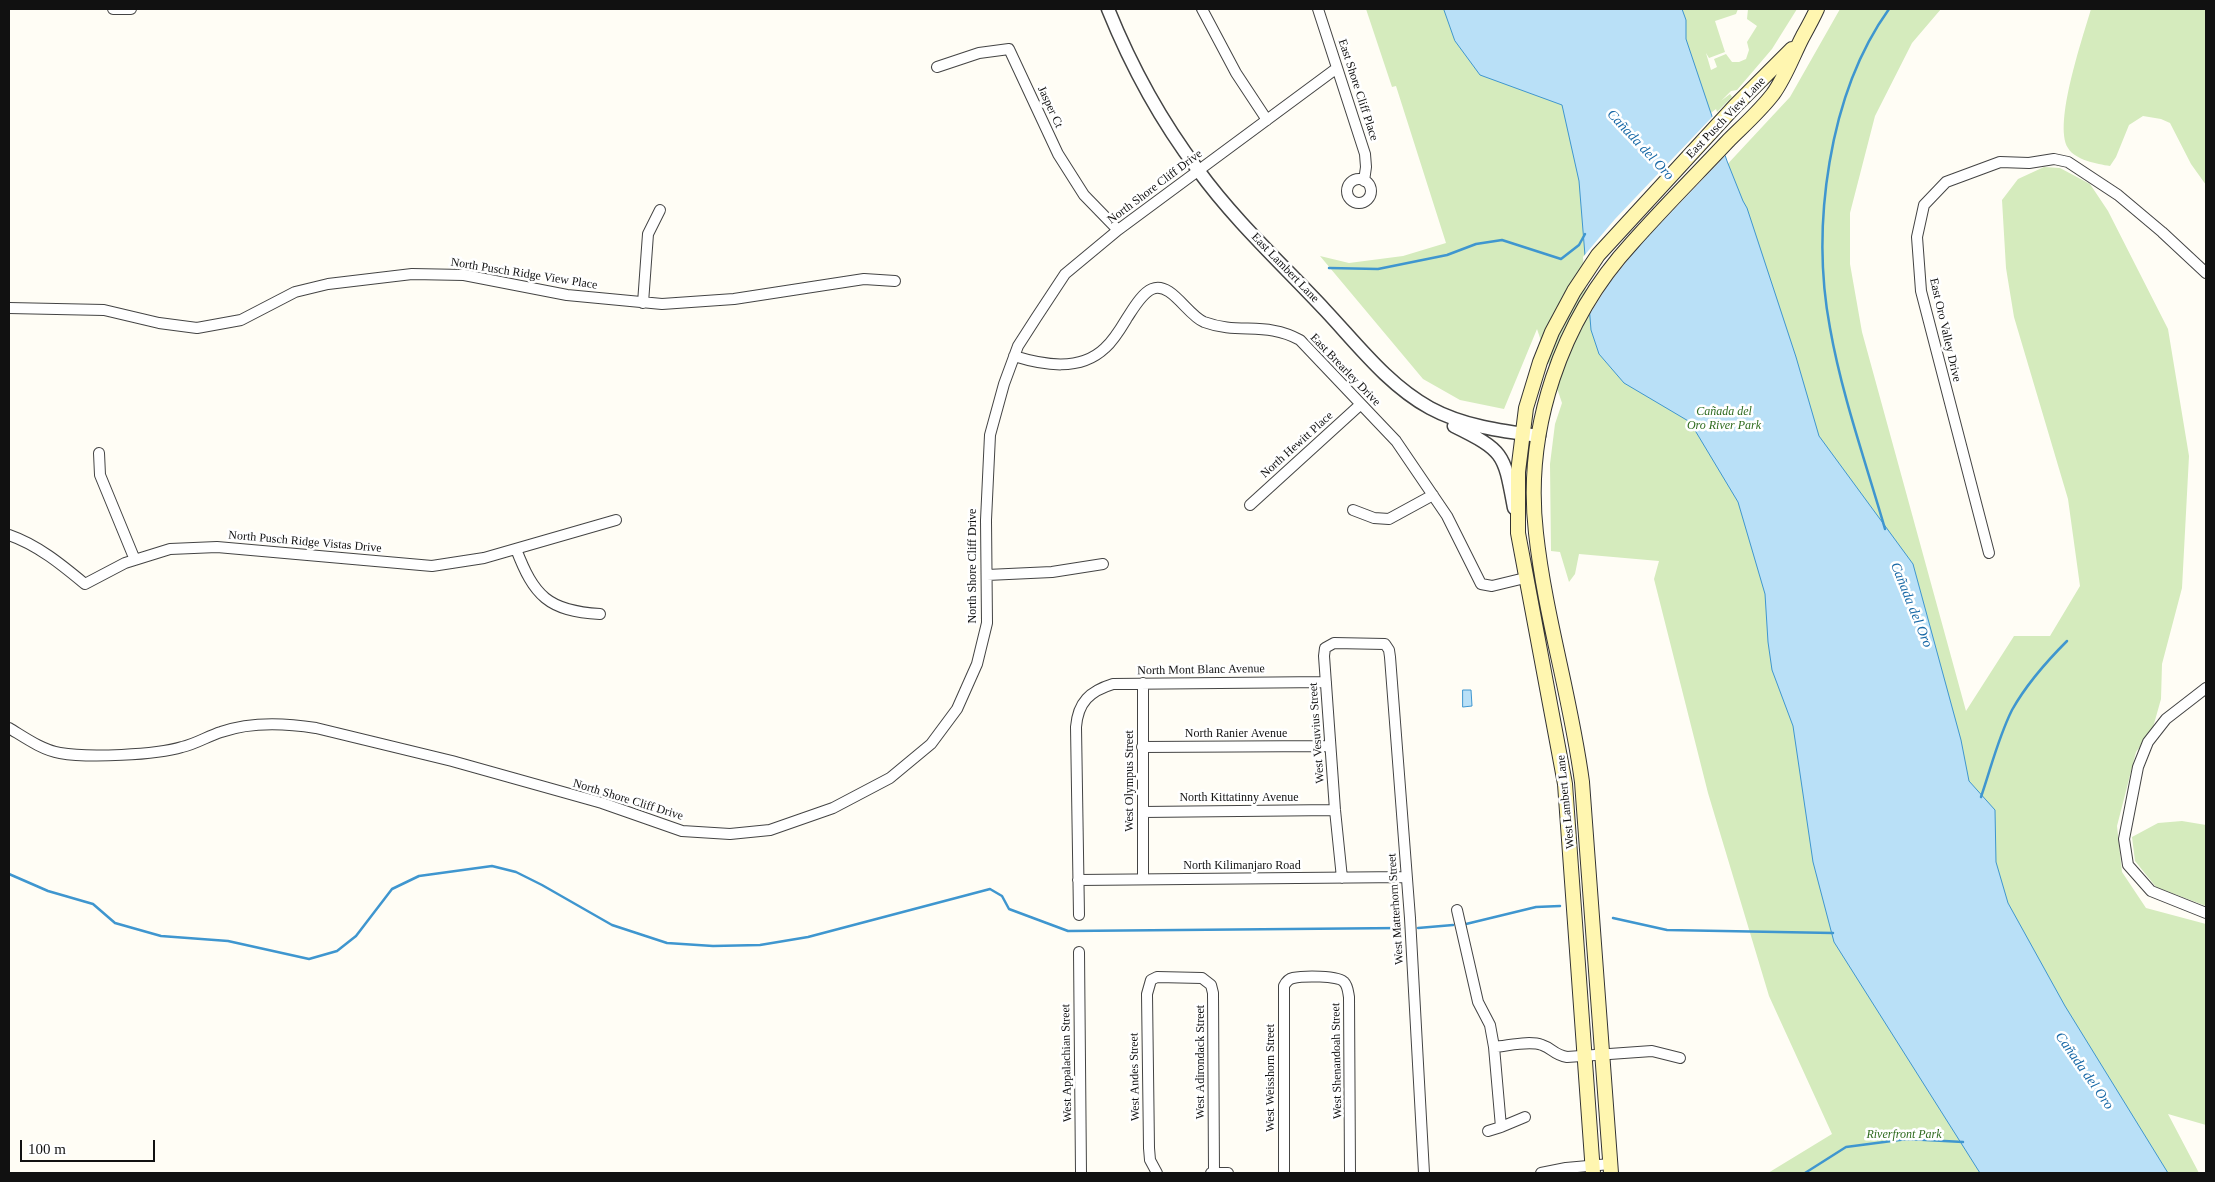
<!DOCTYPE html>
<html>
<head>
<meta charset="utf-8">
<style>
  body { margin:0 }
  #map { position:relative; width:2215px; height:1182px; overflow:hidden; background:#fffdf5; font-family:Georgia,serif }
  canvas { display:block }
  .frame { position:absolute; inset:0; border:10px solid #111; pointer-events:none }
  .scale { position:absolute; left:20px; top:1140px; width:135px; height:22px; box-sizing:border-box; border:2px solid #111; border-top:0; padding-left:6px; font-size:15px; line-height:18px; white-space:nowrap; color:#111; -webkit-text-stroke:4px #fff; paint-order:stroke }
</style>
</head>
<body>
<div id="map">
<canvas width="2215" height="1182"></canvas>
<div class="frame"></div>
<div class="scale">100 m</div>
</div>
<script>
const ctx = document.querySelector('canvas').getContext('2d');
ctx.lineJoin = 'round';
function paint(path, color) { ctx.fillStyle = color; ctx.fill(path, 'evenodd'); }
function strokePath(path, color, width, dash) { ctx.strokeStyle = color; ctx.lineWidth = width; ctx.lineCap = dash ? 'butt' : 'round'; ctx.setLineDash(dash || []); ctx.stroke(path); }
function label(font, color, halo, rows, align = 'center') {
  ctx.font = font + ' Georgia,serif'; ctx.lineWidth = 5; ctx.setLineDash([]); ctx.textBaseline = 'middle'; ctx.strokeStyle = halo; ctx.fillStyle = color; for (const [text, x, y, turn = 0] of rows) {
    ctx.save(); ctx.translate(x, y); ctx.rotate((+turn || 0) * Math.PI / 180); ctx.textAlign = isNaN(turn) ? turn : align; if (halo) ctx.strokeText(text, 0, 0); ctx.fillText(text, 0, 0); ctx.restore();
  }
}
paint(new Path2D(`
  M1366 9H1738L1736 14 1715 21 1725 52 1709 58 1706 53 1711 70 1717 67 1714 59 1726 54 1732 62H1739L1746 59 1749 50 1747 42 1757 26 1747 19 1748 9H1797L1772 49 1737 90 1731 91 1721 101 1730 94 1732 97 1717 112 1716 109 1702 120 1682 213 1790 97 1840 9H1941L1912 43 1875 116 1850 213V264L1862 332 1966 711 2014 636H2050L2080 586 2068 499 2014 317 2006 268 2002 200 2018 179 2044 167 2060 168 2090 184 2108 211 2168 329 2189 456 2182 588 2162 664 2161 699 2152 731 2136 752 2117 826 2122 872 2146 908 2206 924V1125L2168 1114 2199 1173H1768L1832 1134 1769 996 1708 793 1654 579 1659 561 1579 554 1575 574 1569 582 1560 552 1551 551 1550 464 1555 424 1562 403 1537 329 1504 409 1460 400 1423 379 1320 256 1349 263 1403 256 1446 243 1396 86 1392 87Z
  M2091 9H2206V185L2191 164 2170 123 2161 119 2143 116 2129 125 2116 157 2110 166C2097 164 2075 160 2068 148 2053 124 2083 37 2091 9Z
  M2182 821 2206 825V906L2156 887 2135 861 2132 837 2158 823Z`), '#d5ebbd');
const water = new Path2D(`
  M1444 9H1682L1686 20V39L1727 161 1743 201 1747 208 1796 357 1819 436 1913 564 1961 740 1969 781 1995 810 1996 862 2008 903 2065 1006 2168 1173H1980L1834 942 1813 862 1793 726 1772 670 1768 642 1765 594 1738 502 1690 422 1624 383 1599 354 1591 330 1579 181 1562 105 1480 75 1455 41Z
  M1463 690H1471L1472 706 1463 707Z`);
paint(water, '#b9e0f7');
strokePath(water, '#3f96cf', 1);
paint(new Path2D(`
  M1714 115 1727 154 1637 248 1608 285 1588 317 1583 257 1615 219Z`), '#fffdf5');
strokePath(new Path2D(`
  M1329 268 1378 269 1447 255 1476 244 1502 240 1561 259 1579 245 1585 234
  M1885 529C1866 463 1842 396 1830 328 1811 227 1828 94 1889 9
  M1981 797C1991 768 1998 738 2012 710 2026 685 2047 661 2067 641
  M9 874 48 891 93 904 115 923 161 936 228 941 309 959 337 951 356 936 392 889 419 876 492 866 516 872 542 885 612 925 667 943 713 946 760 945 808 937 990 889 1002 896 1009 909 1068 931 1402 928
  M1613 918 1667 930 1833 933
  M1466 924 1536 907 1560 906
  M1418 928 1453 925
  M1805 1173 1846 1147 1907 1139 1963 1142`), '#3f96cf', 2.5);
const minor = new Path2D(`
  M113 9H131
  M1202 9 1236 73 1267 120
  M1318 9 1365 154 1366 167 1364 181
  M937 67 979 53 1009 49 1058 154 1084 195 1118 230
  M1347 191a12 12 0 1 1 24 0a12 12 0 1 1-24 0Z
  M643 303 648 234 660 210
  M9 308 104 310 159 323 197 328 241 320 295 292 328 284 412 274 464 275 567 295 662 304 734 299 864 279 895 281
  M1014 356C1043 365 1080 372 1105 348 1114 340 1121 328 1127 318 1133 309 1142 293 1152 289 1171 281 1187 315 1204 322 1239 335 1266 321 1300 340L1396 441 1447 516 1481 584 1492 586 1525 578
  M99 453 100 475 135 560
  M1250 505 1361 404
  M1353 510 1374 518 1389 519 1433 495
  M9 535C38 545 62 565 85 584L125 563 170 549 217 547 432 566 484 558 616 520
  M516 549C534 596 548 611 600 614
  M1989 553 1921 291 1917 237 1924 205 1946 182 2000 162 2029 163 2054 159 2068 162 2118 195 2162 232 2206 273
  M987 575 1052 572 1103 564
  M2206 688 2166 719 2148 742 2138 767 2124 839 2128 865 2151 891 2206 913
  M9 728C24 737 42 750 60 753 88 758 156 755 182 747 196 744 208 736 221 732 252 721 285 723 316 728L452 761 602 803 682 831 730 834 770 830 833 808 890 778 931 744 957 709 977 664 987 623 986 520 990 435 1004 384 1018 346 1036 318 1065 274 1118 230 1337 68
  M1142 747 1330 746
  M1143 812 1335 810
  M1342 878 1335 810 1324 656 1325 648 1334 643 1385 644 1389 650 1390 657 1410 918 1424 1173
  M1143 879V683
  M1078 880 1406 877
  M1457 910 1478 1002 1490 1025 1494 1047
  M1079 915 1076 727C1078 702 1090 691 1113 684L1326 682
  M1079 952 1081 1173
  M1501 1127 1525 1117
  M1488 1131 1501 1127 1494 1047C1508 1046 1529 1040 1542 1045 1552 1048 1554 1055 1567 1057L1652 1051 1680 1058
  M1157 1173 1150 1160 1149 1148 1147 994 1151 980 1157 977 1202 978 1211 985 1213 993 1214 1173
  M1211 1173H1228
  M1284 1173V986C1286 982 1288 979 1293 978 1302 976 1339 975 1344 982 1348 986 1348 992 1349 997L1350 1173
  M1541 1173 1566 1168 1610 1164`);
const tertiary = new Path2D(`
  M1108 9C1131 66 1161 121 1198 170 1235 221 1282 264 1325 310 1357 344 1388 385 1430 408 1463 426 1501 431 1539 436
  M1454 426C1505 451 1504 454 1514 508`);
const secondary = new Path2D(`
  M1593 1173 1565 784 1518 533V472L1526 408 1540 362 1552 332 1574 291 1598 255 1735 106 1792 49
  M1611 1173 1582 782C1571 698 1545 616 1536 533 1524 429 1561 320 1632 243 1663 208 1696 175 1728 141 1743 126 1760 111 1773 94 1786 76 1793 55 1803 36 1808 27 1813 18 1817 9`);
strokePath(minor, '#444', 12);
strokePath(tertiary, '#444', 15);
strokePath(secondary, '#333', 16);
strokePath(minor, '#fff', 10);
strokePath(tertiary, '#fff', 12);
strokePath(secondary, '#fff6b0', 14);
label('12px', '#111', '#fff', [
  ["East Shore Cliff Place",1358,90,72],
  ["Jasper Ct",1050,107,65],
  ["East Pusch View Lane",1726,118,-46],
  ["North Shore Cliff Drive",1155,187,-37],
  ["East Lambert Lane",1285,268,46],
  ["North Pusch Ridge View Place",524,274,9],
  ["East Oro Valley Drive",1945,330,77],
  ["East Brearley Drive",1345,370,46],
  ["North Hewitt Place",1297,445,-42],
  ["North Pusch Ridge Vistas Drive",305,542,5],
  ["North Shore Cliff Drive",973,566,-90],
  ["North Mont Blanc Avenue",1201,670,-1],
  ["West Vesuvius Street",1317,733,-94],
  ["North Ranier Avenue",1236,734],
  ["West Olympus Street",1130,781,-90],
  ["North Kittatinny Avenue",1239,798],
  ["North Shore Cliff Drive",628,800,17],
  ["West Lambert Lane",1566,802,-96],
  ["North Kilimanjaro Road",1242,866],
  ["West Matterhorn Street",1396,909,-94],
  ["West Shenandoah Street",1337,1061,-91],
  ["West Adirondack Street",1201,1062,-90],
  ["West Appalachian Street",1067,1063,-91],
  ["West Andes Street",1135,1077,-91],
  ["West Weisshorn Street",1271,1078,-90]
]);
label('italic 12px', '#2f6b1f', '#fff', [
  ["Cañada del",1724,412],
  ["Oro River Park",1724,426],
  ["Riverfront Park",1904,1135]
]);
label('italic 14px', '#1768a6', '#fff', [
  ["Cañada del Oro",1640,145,47],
  ["Cañada del Oro",1911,605,68],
  ["Cañada del Oro",2084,1071,55]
]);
</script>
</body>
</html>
